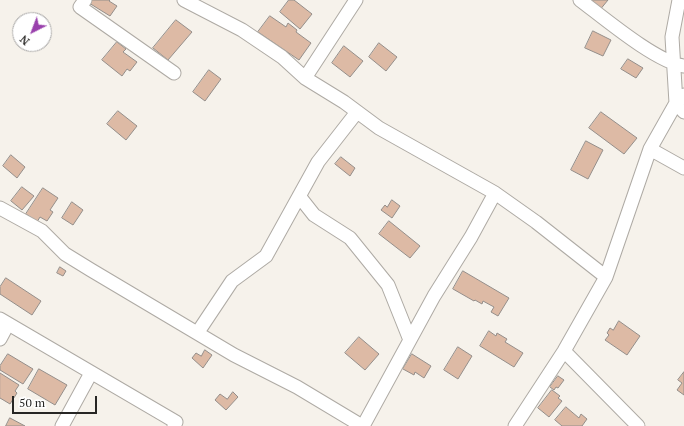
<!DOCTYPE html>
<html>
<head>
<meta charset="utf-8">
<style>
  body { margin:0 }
  #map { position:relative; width:684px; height:426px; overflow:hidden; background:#f6f2eb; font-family:"PT Serif",serif }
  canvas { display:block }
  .north { position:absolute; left:12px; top:12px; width:40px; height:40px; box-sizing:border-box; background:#fff; border:1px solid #a9a8a7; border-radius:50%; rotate:222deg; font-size:11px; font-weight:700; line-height:16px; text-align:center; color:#272624 }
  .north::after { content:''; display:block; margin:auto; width:14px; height:18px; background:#9940ac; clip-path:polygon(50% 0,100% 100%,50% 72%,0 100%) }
  .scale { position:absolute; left:12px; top:396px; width:85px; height:18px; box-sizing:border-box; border:2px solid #272624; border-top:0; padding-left:5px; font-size:12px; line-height:14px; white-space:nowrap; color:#272624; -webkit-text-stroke:3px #fff; paint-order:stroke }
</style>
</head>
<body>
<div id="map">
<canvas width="684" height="426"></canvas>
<div class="north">N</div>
<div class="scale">50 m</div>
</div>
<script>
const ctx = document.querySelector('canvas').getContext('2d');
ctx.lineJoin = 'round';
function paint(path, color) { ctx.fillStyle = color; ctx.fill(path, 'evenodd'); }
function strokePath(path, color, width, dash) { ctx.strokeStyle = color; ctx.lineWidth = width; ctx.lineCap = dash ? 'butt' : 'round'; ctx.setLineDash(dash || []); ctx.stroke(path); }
const building = new Path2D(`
  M91 0H110L109 1 117 6 110 16 89 3Z
  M289 0H294L312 14 300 29 280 12Z
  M586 0H608L599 11Z
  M270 16 286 27 288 23 297 30 296 32 311 43 299 60 258 32Z
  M176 20 192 32 168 60 153 48Z
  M593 31 611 40 603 56 585 48Z
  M117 42 126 49 123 52 137 62 130 71 127 69 122 76 102 60Z
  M379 43 397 57 386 71 369 57Z
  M344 46 363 61 350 77 332 63Z
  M628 59 643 68 636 78 621 69Z
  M209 70 221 79 205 101 193 92Z
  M118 111 137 126 126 140 107 124Z
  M601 112 637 138 624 154 589 128Z
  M586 141 603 150 588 179 571 170Z
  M11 155 25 167 17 178 3 166Z
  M341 157 355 168 350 176 335 164Z
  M22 187 34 196 22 210 11 201Z
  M43 188 58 198 50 210 53 212 47 221 40 217 37 222 26 214Z
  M392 200 400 206 392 218 381 210 385 205 387 207Z
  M72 202 83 210 73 225 62 218Z
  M389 221 420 246 410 258 379 234Z
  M60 267 66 271 63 276 57 273Z
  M463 271 509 298 498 316 491 312 494 307 483 301 482 304 475 300 474 301 453 289Z
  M6 278 41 301 32 315 0 294V287Z
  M619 321 640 336 627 355 605 340 609 335 607 333 610 328 613 330Z
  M489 331 496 336 497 333 507 339 505 342 523 353 514 367 480 346Z
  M359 337 379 354 365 370 345 353Z
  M458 347 472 356 458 379 444 370Z
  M205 350 212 355 203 368 192 358 196 353 201 356Z
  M8 354 33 369 23 384 0 370V366Z
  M412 354 431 366 424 378 415 372 414 375 403 369Z
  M39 369 67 385 55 405 28 389Z
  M684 372V395L677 390 682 383 678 380Z
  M0 373 19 385 15 391 17 393 10 404 0 398Z
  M558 376 564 380 558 388 556 387 554 390 550 387Z
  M552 390 560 396 558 398 562 401 549 417 538 408Z
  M233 392 238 397 226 410 215 400 220 394 227 399Z
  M566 407 579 418 581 414 587 419 582 426H562L555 420Z
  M10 418 25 426H6Z`);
paint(building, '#ddbaa5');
strokePath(building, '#948e8a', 1);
const street = new Path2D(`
  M85 0 80 7 174 73
  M184 0 242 30 282 57 305 78 344 102 379 128 495 193 536 222 606 277
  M580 0C604 18 656 62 684 66
  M679 0 672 37 676 103 684 112
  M305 78 356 0
  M650 149 684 168
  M299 196 314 215 350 238 388 285 410 340
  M0 208 42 231 65 254 91 270 234 355 297 387 362 426
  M0 319 176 422 174 426
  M198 332 232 281 266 256 318 162 357 112
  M0 339 8 324
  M564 351 638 426
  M62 426 91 373
  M363 426 434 296 471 237 495 193
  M515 426 564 351 606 277 650 149 676 103 684 95`);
strokePath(street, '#aeaaa4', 15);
strokePath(street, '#fff', 13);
</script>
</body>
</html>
